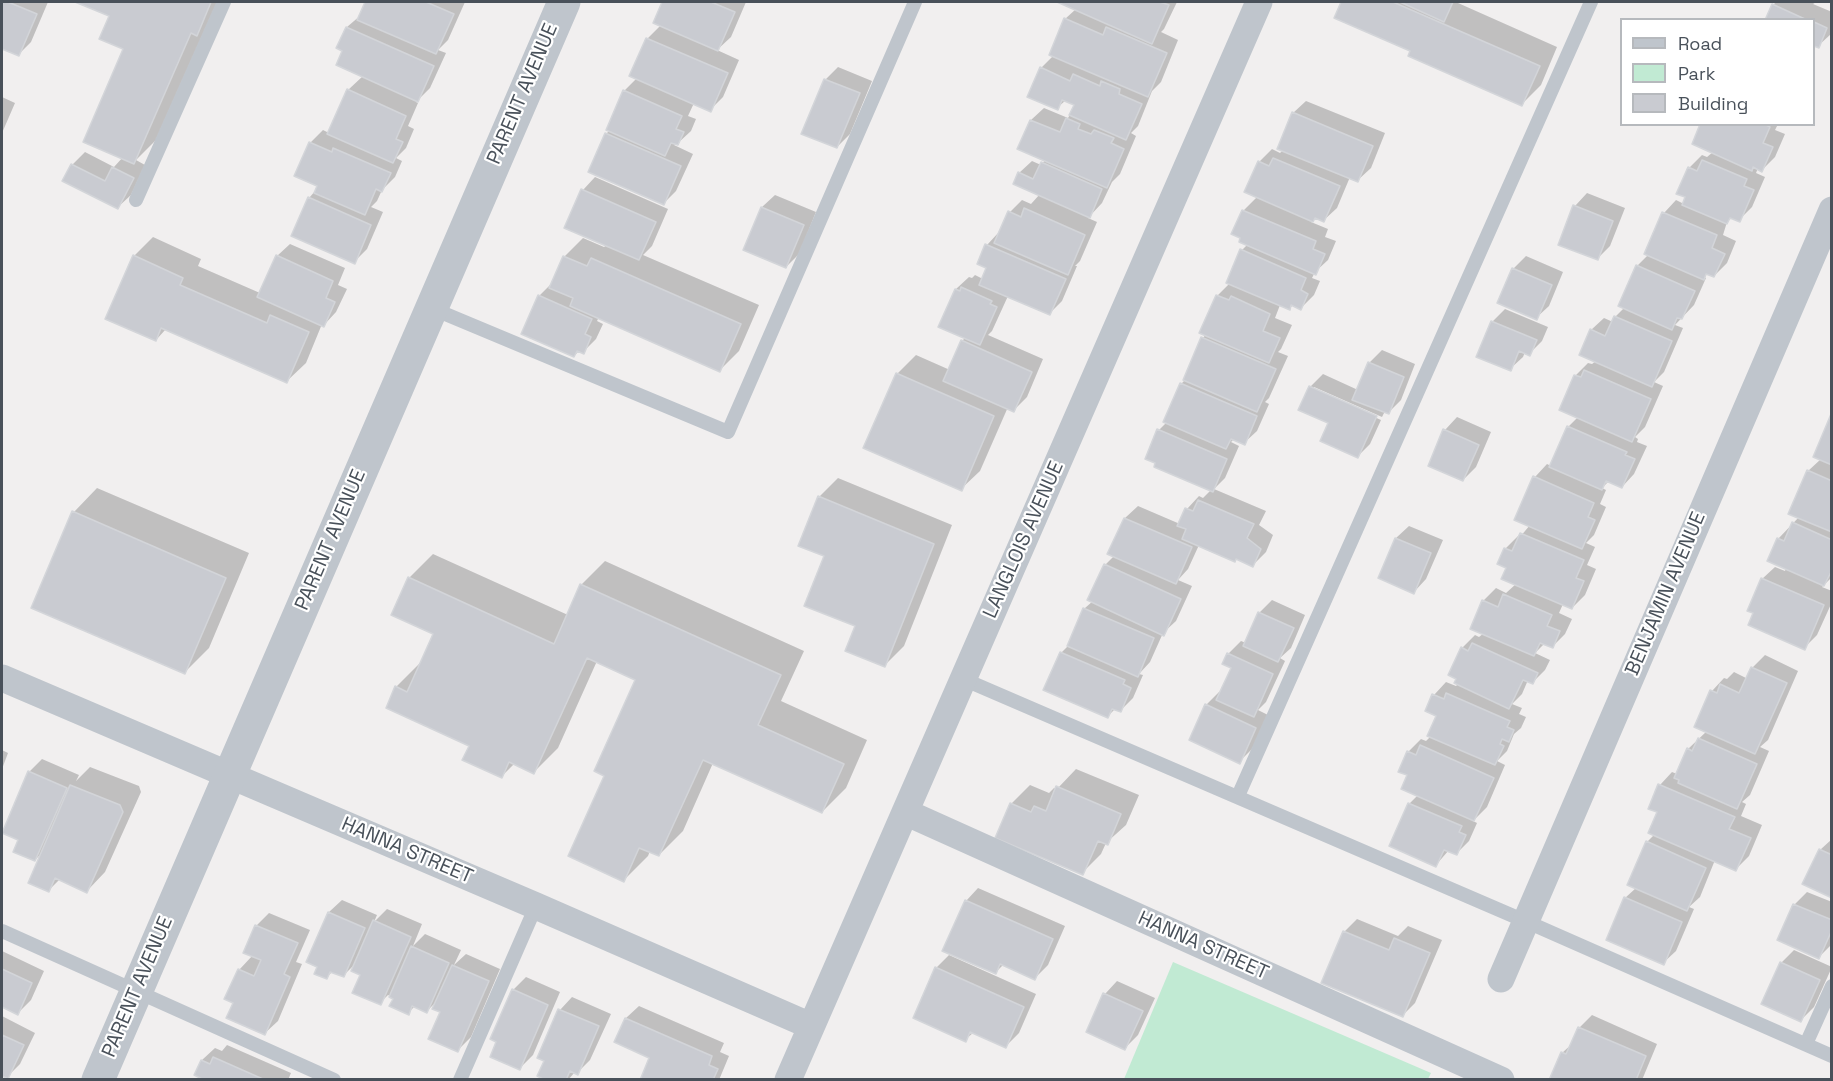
<!DOCTYPE html>
<html>
<head>
<meta charset="utf-8">
<style>
  body { margin:0 }
  #map { position:relative; width:1833px; height:1081px; overflow:hidden; background:#f1efef; font-family:"Space Grotesk",sans-serif }
  canvas { display:block }
  .frame { position:absolute; inset:0; border:3px solid #49515a; pointer-events:none }
  .legend { position:absolute; left:1620px; top:18px; width:195px; height:108px; box-sizing:border-box; background:#fff; border:2px solid #b6b9bd; margin:0; padding:8px 10px; list-style:none; font-size:18px; color:#49515a }
  .legend li { display:flex; align-items:center; gap:12px; height:30px }
  .legend b { width:30px; border:2px solid #b6b9bd }
</style>
</head>
<body>
<div id="map">
<canvas width="1833" height="1081"></canvas>
<div class="frame"></div>
<ul class="legend">
<li><b style="height:8px;background:#bfc5cc"></b>Road</li>
<li><b style="height:16px;background:#c1ead3"></b>Park</li>
<li><b style="height:16px;background:#c9cbd1"></b>Building</li>
</ul>
</div>
<script>
const ctx = document.querySelector('canvas').getContext('2d');
ctx.lineJoin = 'round';
function paint(path, color) { ctx.fillStyle = color; ctx.fill(path, 'evenodd'); }
function strokePath(path, color, width, dash) { ctx.strokeStyle = color; ctx.lineWidth = width; ctx.lineCap = dash ? 'butt' : 'round'; ctx.setLineDash(dash || []); ctx.stroke(path); }
function label(font, color, halo, rows, align = 'center') {
  ctx.font = font + ' "Space Grotesk",sans-serif'; ctx.lineWidth = 4.5; ctx.setLineDash([]); ctx.textBaseline = 'middle'; ctx.strokeStyle = halo; ctx.fillStyle = color; for (const [text, x, y, turn = 0] of rows) {
    ctx.save(); ctx.translate(x, y); ctx.rotate((+turn || 0) * Math.PI / 180); ctx.textAlign = isNaN(turn) ? turn : align; if (halo) ctx.strokeText(text, 0, 0); ctx.fillText(text, 0, 0); ctx.restore();
  }
}
paint(new Path2D(`
  M1173 962 1431 1073 1428 1079H1124Z`), '#c1ead3');
paint(new Path2D(`
  M2 2H48L31 42 18 55 2 47Z
  M79 2H224L158 138 136 160 145 165 131 195 118 207 72 165 85 152 114 167 123 157 125 49 111 15Z
  M367 2H465L448 40 438 50 446 53 430 88 416 102 418 103 408 126 414 129 406 148 396 158 402 161 395 177 382 190 377 201 371 207 383 212 367 249 354 262 309 198 316 190 319 186 310 143 323 130 329 133 348 90 363 76 344 51 338 48 347 27 361 15Z
  M664 2H746L731 37 717 50 739 60 723 97 710 110 694 103 688 116 696 119 691 131 678 143 674 145 693 154 676 191 664 203 606 134 610 130 624 91 637 78 631 75 648 38 661 25 655 22Z
  M1060 2H1177L1164 29 1161 32 1178 40 1161 82 1152 91 1138 126 1131 133 1136 136 1120 174 1112 182 1102 203 1088 218 1097 222 1080 261 1075 266H1077L1062 301 1049 314 1008 296 992 331 988 335 1043 359 1027 397 1014 410 1008 407 980 471 961 489 897 374 916 355 950 370 962 341 966 337 956 289 969 277 972 278 975 275 983 279 988 268 987 245 999 232 1010 212 1022 200 1031 204 1040 194 1019 173 1032 161 1041 165 1046 159 1031 120 1044 108 1068 118 1076 104 1066 100 1057 108 1041 68 1054 55 1065 19 1076 9Z
  M1343 2H1459L1458 3 1557 47 1541 85 1522 104 1412 50 1336 17Z
  M1776 2H1816L1813 4 1832 12 1831 34 1818 46 1814 44V20H1767L1773 5Z
  M838 67 872 81 850 134 837 147 825 80Z
  M2 97 15 103 2 133Z
  M1306 101 1385 133 1371 168 1358 180 1350 177 1337 208 1324 220 1316 217 1311 222 1328 229 1325 237 1336 241 1328 260 1315 272 1312 278 1320 281 1314 295 1301 308 1293 305 1289 309 1280 305 1275 318 1292 325 1281 349 1278 352 1288 356 1269 398 1265 402 1269 404 1257 431 1244 443 1234 439 1231 442 1239 446 1225 478 1214 489 1266 511 1259 525 1273 535 1266 552 1253 565 1199 545 1188 569 1178 580 1192 586 1176 621 1163 633 1150 662 1139 674 1143 675 1133 698 1120 711 1115 709 1108 716 1061 653 1069 645 1085 608 1093 601 1105 565 1114 556 1125 518 1138 506 1180 524 1187 509 1199 496 1203 498 1211 490 1159 430 1167 422 1181 384 1184 381 1203 338 1206 334 1217 296 1230 283 1242 250 1248 244 1243 211 1258 196 1259 162 1272 149 1280 153 1283 150 1293 113Z
  M1702 124H1778L1775 130 1785 134 1775 157 1762 170 1758 168 1756 173 1765 177 1752 207 1739 220 1733 217 1727 222 1723 235 1736 241 1727 263 1714 276 1708 273 1704 277 1706 278 1694 305 1675 325 1683 328 1664 372 1654 382 1663 386 1645 427 1635 437 1638 439 1637 442 1647 446 1634 474 1622 487 1609 481 1602 488 1606 490 1600 504 1606 507 1594 535 1586 543 1595 547 1587 565 1596 569 1585 595 1572 608 1563 604 1559 613 1572 619 1565 634 1552 647 1545 643 1535 653 1550 660 1545 670 1533 682 1528 680 1522 694 1512 704 1522 708 1519 714 1526 717 1521 728 1514 734 1507 751 1497 761 1505 765 1487 807 1473 821 1477 823 1469 841 1456 854 1449 850 1436 865 1409 804 1418 795 1409 775 1408 752 1421 739 1426 741 1431 736 1438 715 1427 711 1434 695 1446 682 1456 686 1458 684 1462 648 1475 635 1479 637 1484 633 1483 601 1496 588 1506 593 1516 584 1508 567 1505 549 1518 536 1520 537 1530 525 1535 477 1547 464 1551 466 1568 427 1578 417 1575 376 1588 363 1592 364 1596 361 1591 330 1604 318 1613 322 1615 317 1624 308 1637 266 1649 254 1664 213 1676 200 1684 204 1687 196 1689 168 1702 155 1707 157 1713 152Z
  M595 177 668 209 652 246 643 255 759 305 739 351 720 370 599 317 597 321 603 324 596 339 583 352 580 350 574 356 539 296 552 283 564 257 583 238 604 247 607 245 583 190Z
  M1587 193 1625 208 1610 246 1597 259 1575 206Z
  M775 195 816 212 799 254 786 267 744 249 762 207Z
  M153 237 201 259 198 266 260 293 277 256 290 244 345 268 338 285 347 289 336 312 324 325 322 324 306 363 287 381 166 329 156 340 134 256Z
  M1526 256 1563 272 1549 306 1536 318 1499 302 1514 268Z
  M1505 309 1548 327 1542 341 1529 354 1525 352 1523 357 1510 369 1492 322Z
  M1382 350 1415 364 1401 400 1388 413 1385 411 1382 417 1314 387V390L1381 420 1370 444 1358 456 1330 422 1310 387 1323 374 1358 390 1369 363Z
  M1457 417 1491 432 1476 467 1463 480 1445 430Z
  M1832 417V577L1822 587 1832 591V602L1817 635 1804 648 1762 579 1775 567 1785 571 1786 568 1778 539 1799 517 1808 471 1821 459Z
  M838 478 952 525 904 646 885 665 857 625 826 555 819 497Z
  M97 488 249 553 209 648 185 672 74 512Z
  M1409 526 1443 540 1426 579 1414 592 1396 538Z
  M433 554 568 615 581 585 605 561 804 651 781 701 867 740 846 788 822 812 713 763 683 831 659 855 650 851 648 856 624 880 606 775 637 679 597 661 558 748 534 772 515 763 501 777 471 746 396 687 420 663 435 633 409 578Z
  M1272 600 1305 615 1291 648 1280 658 1285 661 1266 702 1258 710 1268 715 1252 749 1239 762 1206 705 1219 692 1221 693 1233 667 1228 654 1241 641 1246 643 1259 613Z
  M1765 655 1798 671 1768 740 1760 747 1769 751 1750 795 1742 802 1746 804 1741 816 1762 825 1749 856 1736 869 1715 860 1700 897 1689 907 1694 909 1676 951 1663 963 1625 898 1636 888 1647 842 1655 834 1659 812 1650 808 1660 785 1672 772 1677 774 1688 749 1707 731 1712 691 1724 678 1727 679 1734 672 1746 678 1752 668Z
  M2 750 8 753 2 769Z
  M42 759 79 775 76 781 90 767 139 786 141 792 105 872 87 891 60 879 49 890 43 852 35 860 20 839 29 772Z
  M1076 769 1139 795 1126 825 1106 843 1101 854 1082 873 997 837 1012 803 1030 785 1049 793 1054 788 1057 789Z
  M1832 839V896L1820 850Z
  M978 888 1065 926 1048 965 1035 978 1004 964 996 972 966 901Z
  M1807 892 1832 902V944L1819 957 1779 939 1795 904Z
  M342 900 377 915 374 922 387 909 422 924 413 946 425 934 461 950 454 965 466 954 500 969 471 1037 458 1050 438 1000 427 1011 415 1006 408 1013 395 998 388 995 380 1003 356 963 343 976 333 971 326 978 319 966 308 961 329 912Z
  M269 913 310 930 296 962 302 964 278 1021 265 1033 239 970 253 955 245 952 257 925Z
  M1357 919 1398 936 1408 926 1442 940 1415 1003 1403 1015 1344 932Z
  M1794 950 1832 967 1814 1007 1801 1020 1781 963Z
  M2 951 44 971 31 1000 18 1013 2 1005Z
  M949 955 1036 994 1019 1033 1006 1046 974 1032 965 1040 936 968Z
  M526 977 560 992 533 1055 520 1068 513 990Z
  M1117 981 1155 998 1138 1035 1125 1048 1105 994Z
  M572 997 611 1014 590 1060 577 1073 575 1072 568 1080H549L546 1060 539 1057 560 1010Z
  M639 1006 724 1043 720 1052 729 1056 719 1080H642L651 1057 626 1018Z
  M1592 1015 1657 1044 1642 1080H1550L1562 1053 1573 1043 1579 1028Z
  M2 1016 35 1033 20 1064 7 1077 2 1074Z
  M227 1045 291 1073 288 1080H208L196 1075 202 1060 215 1048 222 1051Z`), '#0003');
const building = new Path2D(`
  M2 2H8L37 14 19 56 2 49Z
  M75 2H211L197 36 191 33 134 164 83 142 123 49 99 39 109 16Z
  M365 2H426L454 14 436 54 357 20Z
  M662 2H711L735 12 718 51 653 23Z
  M1057 2H1160L1169 5 1152 44Z
  M1341 2H1393L1540 66 1522 106 1408 56 1410 51 1334 18Z
  M1400 2H1453L1444 22Z
  M1772 4 1807 20H1765Z
  M1064 18 1103 35 1106 27 1167 53 1148 97 1049 55Z
  M1814 22 1827 28 1819 48 1814 46Z
  M346 27 434 66 418 102 336 65 342 51 336 48Z
  M646 38 728 73 711 112 629 76Z
  M1040 67 1070 81 1073 74 1100 86 1101 81 1120 89 1119 94 1142 104 1126 140 1069 115 1074 105 1062 100 1058 110 1027 97Z
  M824 79 860 93 837 148 801 134Z
  M347 89 406 116 396 139 403 142 393 163 327 134Z
  M623 90 682 116 676 129 684 132 678 145 671 143 665 156 606 130Z
  M1292 112 1373 146 1358 182 1277 149Z
  M1066 118 1080 124 1078 129 1091 134 1094 130 1114 138 1111 143 1124 149 1107 188 1017 149 1030 120 1060 132Z
  M1700 124H1764L1770 127 1763 143 1773 147 1762 172 1753 167 1752 171 1692 144Z
  M605 133 681 166 664 205 588 172Z
  M309 142 332 152 333 148 391 173 382 192 376 189 365 215 314 193 317 186 294 176Z
  M1273 158 1340 186 1324 222 1315 218 1313 222 1244 192 1258 161 1269 166Z
  M1702 160 1747 179 1744 186 1754 190 1740 222 1730 218 1727 224 1682 205 1685 197 1676 194 1688 167 1697 171Z
  M1041 162 1102 189 1090 218 1013 184 1018 172 1033 179Z
  M71 164 105 181 112 167 134 178 118 209 62 181Z
  M581 189 656 222 639 260 564 228Z
  M308 197 371 225 355 264 291 236Z
  M1573 205 1613 221 1598 260 1558 245Z
  M761 207 804 225 786 268 743 250Z
  M1024 208 1085 235 1068 275 994 243 1008 211 1021 217Z
  M1242 210 1316 241 1313 249 1325 254 1316 275 1239 242 1240 238 1231 234Z
  M1662 212 1717 235 1712 248 1725 254 1714 277 1706 274 1704 280 1644 254Z
  M985 244 1066 279 1050 315 979 285 986 268 977 264Z
  M1240 249 1306 278 1301 290 1308 294 1301 310 1291 305 1290 310 1226 283Z
  M133 255 183 278 180 285 267 323 270 315 309 332 287 383 161 328 156 341 105 319Z
  M276 255 333 281 326 298 335 302 324 327 257 297Z
  M563 256 587 266 591 258 741 324 720 372 570 306 573 298 549 288Z
  M1636 265 1695 291 1682 319 1677 318 1672 330 1618 306Z
  M1512 268 1552 285 1537 320 1497 303Z
  M961 287 992 301 990 304 997 307 980 345 938 327 955 289 960 291Z
  M538 295 592 319 585 334 591 337 584 354 577 351 574 357 521 334Z
  M1216 295 1229 300 1231 296 1270 314 1263 331 1280 338 1269 363 1199 333Z
  M1614 316 1672 341 1652 387 1579 355 1590 329 1605 336Z
  M1491 321 1537 340 1530 356 1519 351 1511 371 1476 357Z
  M1201 337 1276 369 1257 412 1183 380Z
  M961 340 1032 372 1014 412 943 381Z
  M1368 362 1404 377 1389 414 1352 400Z
  M1584 370 1651 399 1632 442 1559 410 1574 375 1581 377Z
  M896 373 994 416 962 491 863 448Z
  M1180 383 1257 416 1245 445 1231 439 1226 449 1163 422Z
  M1309 386 1377 416 1358 458 1320 441 1328 423 1298 410Z
  M1831 414H1832V465L1813 457Z
  M1567 426 1627 452 1625 455 1635 459 1622 488 1606 481 1602 490 1549 467Z
  M1157 429 1227 459 1213 492 1154 467 1155 463 1145 459Z
  M1443 429 1479 445 1463 481 1428 466Z
  M1807 470 1832 481V532L1788 514Z
  M1533 476 1594 503 1588 517 1595 520 1582 549 1514 520Z
  M818 496 934 544 885 667 845 651 855 626 804 606 824 556 798 546Z
  M1198 500 1254 524 1247 538 1261 549 1253 567 1236 559 1235 562 1182 539 1186 529 1177 526 1185 508 1193 511Z
  M72 511 226 578 185 674 31 608Z
  M1124 518 1192 547 1176 584 1107 554Z
  M1792 522 1832 540V570L1824 586 1767 561 1777 538 1784 541Z
  M1520 533 1584 560 1576 578 1584 581 1572 609 1501 579 1506 568 1497 564 1504 548 1512 551Z
  M1395 538 1431 553 1414 594 1378 578Z
  M1104 564 1181 599 1164 636 1087 600Z
  M408 577 554 644 580 584 781 675 758 725 844 764 822 813 703 760 659 856 639 848 624 882 568 856 604 776 594 771 635 680 587 658 534 774 509 762 502 778 462 760 469 746 386 708 395 686 407 692 433 634 391 615Z
  M1761 578 1824 605 1805 650 1748 625 1753 613 1747 611Z
  M1503 594 1552 615 1547 626 1560 631 1553 648 1540 643 1534 656 1470 629 1482 600 1498 607Z
  M1083 608 1154 638 1138 677 1067 646Z
  M1258 612 1294 628 1278 662 1243 646Z
  M1472 643 1538 673 1533 684 1523 680 1509 709 1454 683 1456 679 1448 675 1461 647 1468 651Z
  M1060 652 1125 680 1123 684 1131 688 1121 712 1112 709 1108 718 1043 690Z
  M1227 653 1273 674 1254 717 1216 700 1231 668 1222 664Z
  M1751 667 1787 683 1755 754 1694 727 1710 690 1717 693 1720 684 1739 693Z
  M1446 693 1510 721 1507 727 1514 730 1509 742 1502 739 1500 744 1504 746 1495 765 1427 736 1436 716 1425 711 1432 694 1444 699Z
  M1205 704 1256 728 1240 764 1189 740Z
  M1698 738 1757 764 1737 809 1678 783 1679 780 1674 778 1687 748 1692 751Z
  M1420 745 1494 778 1474 821 1401 789 1407 775 1398 772 1407 751 1416 755Z
  M28 771 67 788 35 861 13 852 18 840 2 833Z
  M1658 784 1735 817 1729 829 1751 838 1736 871 1648 833 1657 812 1648 809Z
  M70 785 120 805 123 812 87 893 55 878 49 892 28 883Z
  M1056 786 1121 814 1108 845 1098 841 1083 875 995 838 1010 803 1031 812 1034 806 1046 811Z
  M1408 803 1462 826 1459 832 1466 835 1457 855 1444 850 1436 867 1389 846Z
  M1646 841 1706 868 1687 911 1627 885Z
  M1819 849 1832 855V898L1802 884Z
  M1624 897 1682 922 1664 965 1606 940Z
  M965 900 1053 939 1035 980 1000 964 996 974 942 951Z
  M1793 904 1832 920V930L1819 959 1777 940Z
  M328 912 365 928 344 977 330 972 327 979 314 974 317 967 306 962Z
  M373 920 411 937 381 1005 352 993 360 975 351 971Z
  M255 925 298 943 284 974 290 977 265 1035 226 1018 233 1003 224 999 238 969 254 976 261 960 243 953Z
  M1343 931 1389 950 1394 938 1430 953 1403 1017 1321 983Z
  M411 946 449 963 427 1013 412 1006 409 1015 389 1006 393 999 389 997Z
  M1780 962 1820 980 1801 1022 1761 1004Z
  M452 965 489 981 458 1052 428 1039 440 1012 432 1009Z
  M935 967 1024 1007 1006 1048 970 1032 966 1042 913 1018Z
  M2 969 32 983 18 1015 2 1007Z
  M512 989 548 1005 520 1070 490 1057 496 1042 490 1039Z
  M1103 993 1143 1011 1125 1050 1086 1032Z
  M558 1009 599 1026 578 1075 570 1071 566 1080H545L537 1076 544 1061 537 1058Z
  M625 1018 712 1056 709 1065 718 1069 713 1080H640L649 1058 614 1042Z
  M1578 1027 1646 1056 1636 1080H1549L1561 1052 1566 1054Z
  M2 1035 24 1045 8 1079 2 1076Z
  M213 1057 265 1080H204L194 1075 201 1060 210 1064Z`);
paint(building, '#c9cbd1');
strokePath(building, '#d3d5d9', 1.5);
strokePath(new Path2D(`
  M136 200 224 2
  M431 308 728 432 915 2
  M963 679 1525 921 1832 1056
  M1238 796 1591 2
  M2 931 334 1080
  M1806 1044 1832 986
  M460 1080 536 906`), '#bfc5cc', 14);
strokePath(new Path2D(`
  M2 678 536 906 811 1026
  M905 812 1501 1080
  M1501 979 1832 210
  M788 1080 1259 2`), '#bfc5cc', 27);
strokePath(new Path2D(`
  M98 1080 564 2`), '#bfc5cc', 33);
label('20px', '#49515a', '#fff', [
  ["PARENT AVENUE",523,94,-67],
  ["PARENT AVENUE",331,540,-67],
  ["LANGLOIS AVENUE",1024,540,-66],
  ["BENJAMIN AVENUE",1666,594,-67],
  ["HANNA STREET",407,851,23],
  ["HANNA STREET",1203,946,24],
  ["PARENT AVENUE",138,987,-67]
]);
</script>
</body>
</html>
